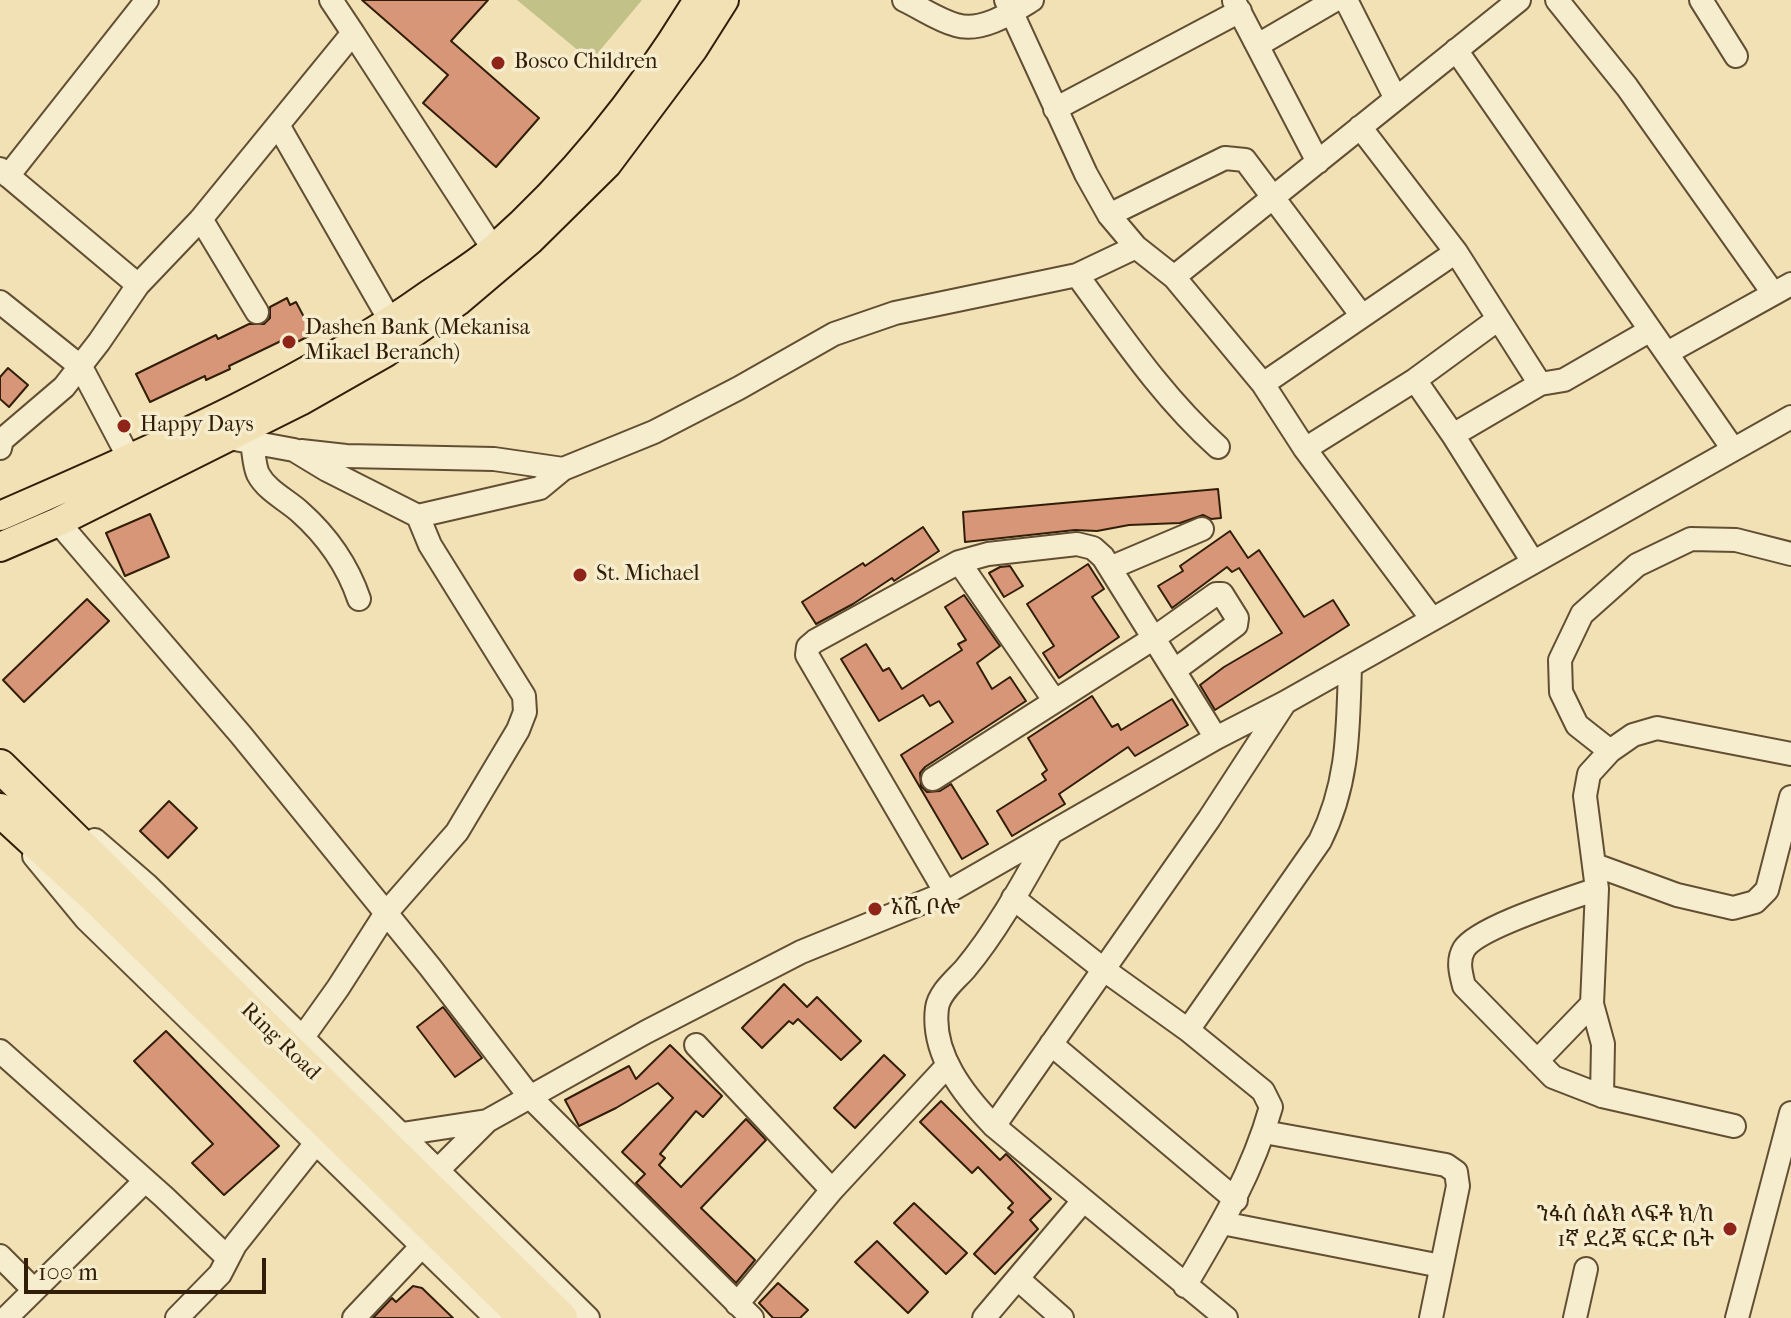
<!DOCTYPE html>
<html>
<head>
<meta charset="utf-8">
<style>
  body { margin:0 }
  #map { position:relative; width:1791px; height:1318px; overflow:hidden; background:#f1e1b4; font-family:"IM FELL French Canon",serif }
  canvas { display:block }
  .scale { position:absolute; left:24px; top:1258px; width:242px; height:36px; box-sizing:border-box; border:4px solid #321e08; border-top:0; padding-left:10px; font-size:24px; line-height:28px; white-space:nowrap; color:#321e08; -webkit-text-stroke:6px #f6ecce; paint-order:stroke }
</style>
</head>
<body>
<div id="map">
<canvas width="1791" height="1318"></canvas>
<div class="scale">100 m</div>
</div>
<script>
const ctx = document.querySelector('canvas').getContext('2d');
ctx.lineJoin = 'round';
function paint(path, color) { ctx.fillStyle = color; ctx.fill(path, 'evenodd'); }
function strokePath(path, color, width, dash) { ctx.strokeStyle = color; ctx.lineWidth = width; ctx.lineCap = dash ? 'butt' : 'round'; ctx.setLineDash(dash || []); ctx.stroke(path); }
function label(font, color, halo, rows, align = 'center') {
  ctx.font = font + ' "IM FELL French Canon","Noto Serif Ethiopic",serif'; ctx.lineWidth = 7; ctx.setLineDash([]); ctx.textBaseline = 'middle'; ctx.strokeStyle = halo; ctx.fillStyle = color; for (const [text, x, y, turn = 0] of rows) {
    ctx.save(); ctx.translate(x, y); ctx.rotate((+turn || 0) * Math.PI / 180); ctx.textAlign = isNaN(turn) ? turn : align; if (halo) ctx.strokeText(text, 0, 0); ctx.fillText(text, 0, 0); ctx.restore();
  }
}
paint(new Path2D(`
  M517 0H642L591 61Z`), '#c1c188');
const building = new Path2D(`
  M362 0H488L451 41 539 118 496 167 423 103 448 75Z
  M287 298 290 305 296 302 313 334 285 348 281 341 229 366 230 369 206 380 205 376 150 402 136 374 216 335 218 339 249 324H264L270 318V307Z
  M8 368 28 385 9 407 0 399V377Z
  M1218 489 1221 518 1211 519 1203 515 1180 523 1129 525 1097 531 1075 530 965 542 963 512Z
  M150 514 169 557 125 576 106 533Z
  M923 527 939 551 894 581 892 578 853 604 816 624 802 602 863 563 865 566Z
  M1230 531 1248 558 1259 550 1304 617 1333 600 1349 625 1215 710 1200 685 1224 667 1282 633 1239 568 1232 572 1227 567 1172 608 1158 586 1183 571 1180 566Z
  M1088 564 1104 589 1092 597 1119 637 1059 678 1043 653 1054 646 1027 604Z
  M1010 566 1023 586 1004 597 989 573 1000 567Z
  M964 595 1000 646 977 663 992 689 1010 677 1026 701 925 767 920 773 921 786 927 792 940 791 951 784 988 844 962 859 901 755 953 722 939 701 930 706 923 695 879 721 841 659 866 644 883 671 889 668 902 689 962 650 958 644 966 640 945 607Z
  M87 599 109 621 24 702 3 680Z
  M1092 696 1112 727 1118 724 1121 730 1172 699 1188 725 1135 756 1128 747 1059 794 1065 804 1012 836 997 811 1046 780 1042 774 1047 770 1028 738Z
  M169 801 197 828 168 858 140 831Z
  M784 984 807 1007 817 997 861 1041 841 1060 798 1019 793 1024 789 1021 762 1048 742 1028Z
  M443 1007 482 1058 455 1077 417 1027Z
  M166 1031 279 1146 224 1195 192 1163 213 1144 134 1061Z
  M670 1045 722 1096 703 1117 696 1111 660 1154 665 1158 659 1165 681 1187 746 1119 766 1140 701 1208 755 1260 736 1283 636 1183 645 1174 622 1152 673 1098 658 1083 616 1108 579 1126 565 1100 629 1066 636 1079Z
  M884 1055 905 1075 855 1128 834 1108Z
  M941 1101 1000 1160 1006 1154 1051 1199 1030 1220 1038 1229 995 1274 974 1254 1013 1212 1008 1208 1013 1203 978 1167 972 1173 920 1122Z
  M914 1203 967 1253 946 1274 894 1223Z
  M877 1241 928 1292 908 1313 855 1262Z
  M778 1283 808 1310 800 1318H773L759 1303Z
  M413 1286 422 1288 453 1318H373L392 1298 396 1302Z`);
paint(building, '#d89678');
strokePath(building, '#321e08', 2);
const minor = new Path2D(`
  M904 0C921 8 938 20 956 25 981 33 1011 13 1032 0
  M1006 0 1086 174 1109 215 1136 247 1174 277 1263 384 1305 449 1432 619
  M1346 0 1395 97
  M1557 0 1627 87 1773 293
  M1701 0 1736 56
  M1234 1 1318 162
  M353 33 494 250
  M1258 45 1335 0
  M1456 50 1733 449
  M1055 109 1240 11
  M278 125 391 322
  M1360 127 1456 252 1540 384
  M0 169 138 285
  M8 176 147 0
  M1109 215 1225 158 1245 160 1362 316
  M201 219 257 312
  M1077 275C1121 335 1162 397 1218 447
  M1174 277 1519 0
  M0 302 81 367 129 458
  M1667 353 1791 284
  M1415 380 1453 435 1533 562
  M1263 384 1456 252
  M1453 435 1540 384 1564 380 1649 331
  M229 438 294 450 327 470 418 516 430 545 524 696 525 712 518 730 457 832 386 913 338 988 303 1037
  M252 443C254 453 254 465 258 474 267 491 287 500 300 512 327 536 347 564 359 599
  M0 448 2 440 64 387 99 342 138 285 201 219 353 33 331 0
  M1305 449 1415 380 1497 320
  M301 451 346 456 494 459 563 469
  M418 516 540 488 563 469 654 432 739 388 834 334 895 313 1077 275 1136 247
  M58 522 241 735 430 967 530 1097 752 1318
  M959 562 1054 700
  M1110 568 1202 529
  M1610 751 1577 725 1561 692 1560 660 1582 614 1637 565 1691 539 1736 540 1791 554
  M933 779 1154 638 1216 594H1222L1237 618 1236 625 1175 670
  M1051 833C1025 879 999 928 965 969 955 980 939 993 937 1008 931 1054 964 1095 994 1126L1226 1318
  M95 840 147 885 588 1318
  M34 856 86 919 496 1318
  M1595 865 1677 895 1733 908 1755 902 1767 890 1791 797
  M1597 889C1569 899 1478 927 1464 949 1457 961 1461 974 1464 986L1553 1077 1602 1096 1734 1126
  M946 893 807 655 808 647 815 641 959 562 988 554 1077 544 1093 548 1103 557 1216 738
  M1013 898 1103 969 1188 1030 1263 1091 1271 1107C1252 1174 1220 1227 1185 1286
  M1188 1030 1320 841C1349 783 1348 729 1350 666
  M1051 1044 1236 1200
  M696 1045 832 1190
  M0 1051 164 1197 228 1258
  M1537 1061 1592 1004
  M1602 1096 1603 1044 1592 1004 1597 889 1585 796 1589 774 1610 751 1633 735 1657 728 1791 754
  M994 1126 1209 819 1284 704
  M1264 1132 1446 1165 1456 1172 1458 1186 1431 1318
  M402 1134 487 1121
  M438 1170 487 1121 646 1032 801 952 946 893 1216 738 1284 703 1791 417
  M1222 1223 1441 1266
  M0 1256 34 1290
  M1018 1279 1062 1318
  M737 1304 832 1190 948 1065
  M6 1318 145 1181
  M177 1318 220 1274 235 1245 316 1143
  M354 1318 422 1246
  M984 1318 1083 1201
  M1575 1318 1586 1269
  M1737 1318 1791 1113`);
const major = new Path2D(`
  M0 516C148 451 298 388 430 294 452 279 476 265 495 248 574 178 643 91 698 0
  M0 547 58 522 300 401 386 352 458 301 530 240 607 164 693 49 724 0`);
const highway = new Path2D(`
  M0 766 561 1318
  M0 810 99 901 525 1318`);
strokePath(minor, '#624f33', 26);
strokePath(major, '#321e08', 32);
strokePath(highway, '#321e08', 36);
strokePath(minor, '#f6ecce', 22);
strokePath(major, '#f1e1b4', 28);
strokePath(highway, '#f1e1b4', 32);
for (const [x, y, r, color] of [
  [498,63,8,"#8f2418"],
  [289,342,8,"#8f2418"],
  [124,426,8,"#8f2418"],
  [580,575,8,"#8f2418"],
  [875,909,8,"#8f2418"],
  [1730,1229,8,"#8f2418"]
]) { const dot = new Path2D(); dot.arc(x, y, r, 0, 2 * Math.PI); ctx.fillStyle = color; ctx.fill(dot); strokePath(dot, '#f6ecce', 3); }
label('22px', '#321e08', '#f6ecce', [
  ["Bosco Children",514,63],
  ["Dashen Bank (Mekanisa",305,329],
  ["Mikael Beranch)",305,354],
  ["Happy Days",140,426],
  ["St. Michael",596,575],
  ["አሼ ቦሎ",891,909],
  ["ንፋስ ስልክ ላፍቶ ክ/ከ",1714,1216,"right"],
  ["1ኛ ደረጃ ፍርድ ቤት",1714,1241,"right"]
], 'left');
label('22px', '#321e08', '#f6ecce', [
  ["Ring Road",280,1042,44]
]);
</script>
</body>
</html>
